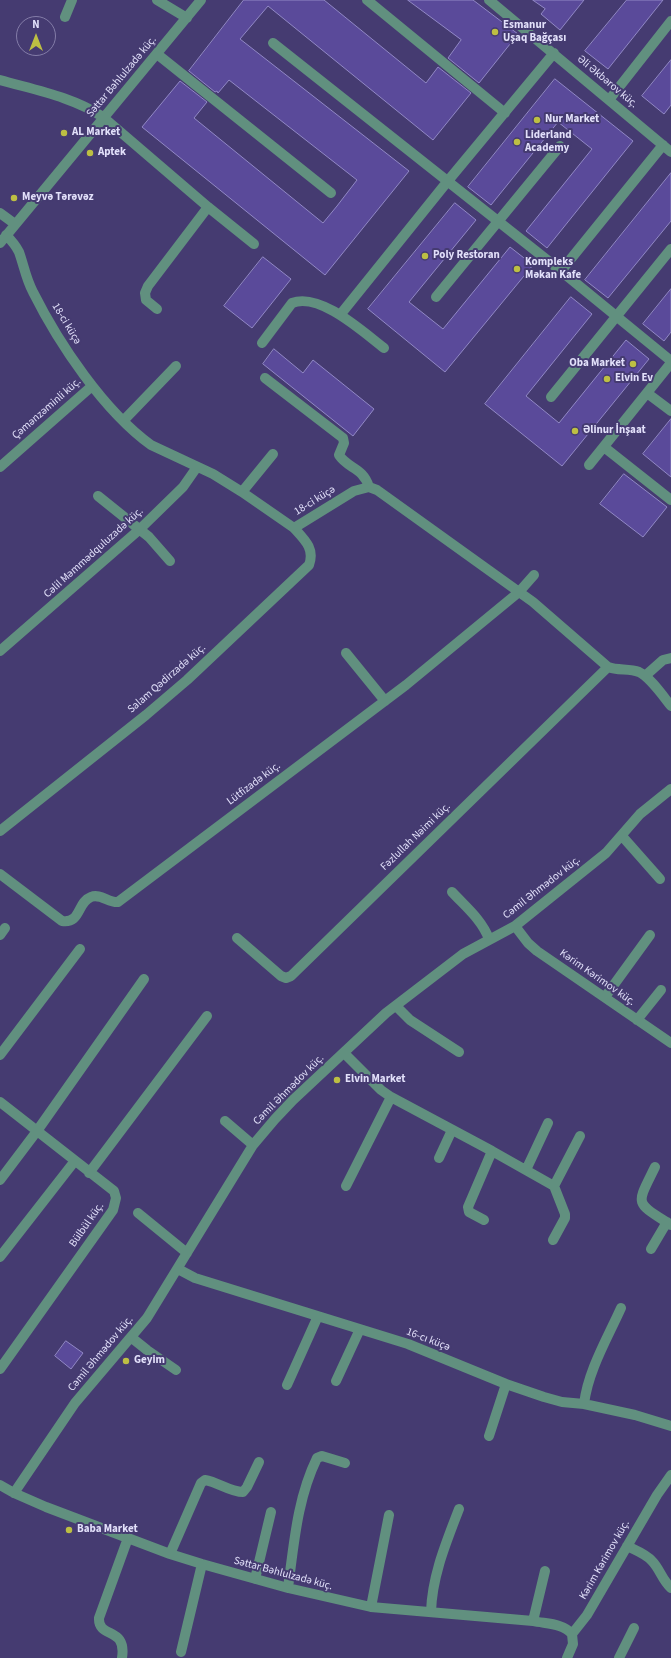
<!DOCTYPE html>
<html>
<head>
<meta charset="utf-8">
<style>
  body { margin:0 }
  #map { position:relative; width:671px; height:1658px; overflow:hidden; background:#453b71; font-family:"Source Sans 3",sans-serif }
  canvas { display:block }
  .north { position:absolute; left:16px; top:16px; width:40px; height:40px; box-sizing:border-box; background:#453b71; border:1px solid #847da8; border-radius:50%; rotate:0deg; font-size:11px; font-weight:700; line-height:16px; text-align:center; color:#e2e0fa }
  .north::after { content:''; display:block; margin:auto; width:14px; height:18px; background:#bdbf43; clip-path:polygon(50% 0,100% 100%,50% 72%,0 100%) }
</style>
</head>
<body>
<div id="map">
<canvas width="671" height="1658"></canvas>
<div class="north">N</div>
</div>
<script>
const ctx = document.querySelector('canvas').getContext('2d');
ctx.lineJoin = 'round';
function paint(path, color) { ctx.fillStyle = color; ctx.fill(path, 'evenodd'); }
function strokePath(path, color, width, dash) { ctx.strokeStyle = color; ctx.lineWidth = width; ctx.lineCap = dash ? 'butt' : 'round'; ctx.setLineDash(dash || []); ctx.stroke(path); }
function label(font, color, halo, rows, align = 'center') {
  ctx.font = font + ' "Source Sans 3",sans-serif'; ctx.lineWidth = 4; ctx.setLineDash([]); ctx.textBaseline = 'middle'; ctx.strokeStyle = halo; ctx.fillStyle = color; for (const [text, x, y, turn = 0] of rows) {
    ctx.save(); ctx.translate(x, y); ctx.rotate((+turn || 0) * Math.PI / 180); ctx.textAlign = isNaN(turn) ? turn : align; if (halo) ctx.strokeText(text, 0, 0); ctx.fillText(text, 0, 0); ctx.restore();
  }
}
const building = new Path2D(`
  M244 0H324L426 83 438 67 471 93 433 140 268 6 240 39 409 171 325 275 142 127 180 81 207 102 194 118 323 223 337 206 357 180 229 80 218 93 217 91 215 92 189 71Z
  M408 0H473L518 34 479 83 448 58 461 40Z
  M533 0H584L560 30 541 14 545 9Z
  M627 0H663L608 69 585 51Z
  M671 60V105L664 114 642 96Z
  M555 79 633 141 547 248 526 231 592 149 558 122 491 205 468 187Z
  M671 173V221L608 298 585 280Z
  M455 203 476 220 409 302 443 329 510 247 533 265 445 372 368 309Z
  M263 257 291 279 252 328 224 306Z
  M671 289V332L664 341 643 324Z
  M571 297 592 314 526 396 559 423 626 340 649 359 562 466 485 404Z
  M274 349 303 373 313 360 374 409 353 436 263 364Z
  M671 419V477L643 454Z
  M624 474 667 507 643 537 600 504Z
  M66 1341 83 1353 71 1369 55 1356Z`);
paint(building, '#5a4a9a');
strokePath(building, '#9188c5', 1);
strokePath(new Path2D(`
  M157 0 187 18
  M367 0 505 113
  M489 0 671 152
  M65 17 72 0
  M273 43 561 271 671 361
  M157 54 331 193
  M0 80C35 90 73 97 103 117L208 207 254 244
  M609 100 671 21
  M0 213 15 224
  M6 235C11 240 16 246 19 252 24 266 26 279 33 292 59 344 104 411 151 445L213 474 242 492 294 528 354 491 369 487 377 490 533 602 608 667C618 671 629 668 639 672 650 677 663 696 671 706
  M0 243 201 0
  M561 271 663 145
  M436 297 560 146
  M157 309 146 300 145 293 148 286 208 207
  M340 315 447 182 554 53
  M262 343 292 303C320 292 363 332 384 348
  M265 378 343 438 344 443 339 455C348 469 363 467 369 487
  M647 393 671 411
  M551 397 671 249
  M124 420 176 366
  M604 447 671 500
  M589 465 671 363
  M0 467 92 386
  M242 492 273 454
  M98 496 149 537 170 561
  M0 651 140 529 183 487 197 467
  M346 653 385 701
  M645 676 663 660 671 658
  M0 831 146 715 187 680 309 565C315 549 305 540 294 528
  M622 836 660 879
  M0 874 62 921C81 924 77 902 91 897 100 893 109 903 118 902L406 685 519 592 534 575
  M452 892C466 907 482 920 489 939
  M515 926 528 943 537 951 671 1043
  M0 935 5 928
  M237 938 281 976 286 978 291 976 608 667
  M605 997 650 935
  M396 1006 410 1020 459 1052
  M637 1020 661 990
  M344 1053 381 1090 391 1097 492 1151 554 1186 565 1214V1218L553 1240
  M0 1055 80 949
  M0 1102 114 1191 116 1198 113 1210 0 1369
  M225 1121 253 1145
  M439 1158 452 1130
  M655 1167C636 1206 634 1201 671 1225
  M526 1170 548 1123
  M89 1173 207 1016
  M0 1180 37 1131 144 979
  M346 1186 391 1097
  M554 1186 580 1136
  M138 1213 187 1253
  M484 1220 469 1212 468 1207 492 1151
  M651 1249 667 1222
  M0 1257 74 1162
  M178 1269 195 1278 408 1344 506 1384 544 1397 562 1402 584 1404 635 1415 671 1426
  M132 1338 147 1350 176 1370
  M336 1381 360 1329
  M287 1385 318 1316
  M584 1404C588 1371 607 1339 621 1308
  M489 1436 506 1384
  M0 1485 14 1493 46 1507 170 1554 202 1564 288 1588 371 1607 533 1621C546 1624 563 1623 572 1634
  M14 1493 75 1403 147 1318 253 1145 275 1119 293 1100 386 1013 463 954 515 926 606 853 640 814 671 789
  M627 1546C635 1550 646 1554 652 1561 660 1569 662 1580 671 1588
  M170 1554 201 1483 205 1480C218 1482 230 1492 243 1492L247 1487 259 1462
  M255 1579 271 1512
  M288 1588C294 1544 297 1499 317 1458L322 1456 345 1463
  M371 1607 389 1515
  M431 1612C432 1576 446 1543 459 1509
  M533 1621 545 1571
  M572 1634 587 1615 657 1495 671 1475
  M181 1652 202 1564
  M122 1658C127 1626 98 1639 99 1618L128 1538
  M567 1658 573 1644 572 1634
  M619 1658 634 1628`), '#61907f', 10);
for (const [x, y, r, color] of [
  [495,32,4,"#bdbf43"],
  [537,120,4,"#bdbf43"],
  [64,133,4,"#bdbf43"],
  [517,142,4,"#bdbf43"],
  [90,153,4,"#bdbf43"],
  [14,198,4,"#bdbf43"],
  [425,256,4,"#bdbf43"],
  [517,269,4,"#bdbf43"],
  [633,364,4,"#bdbf43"],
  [607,379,4,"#bdbf43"],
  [575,431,4,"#bdbf43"],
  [337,1080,4,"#bdbf43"],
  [126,1361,4,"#bdbf43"],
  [69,1530,4,"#bdbf43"]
]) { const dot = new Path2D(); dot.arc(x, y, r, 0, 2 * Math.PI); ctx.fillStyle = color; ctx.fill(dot); strokePath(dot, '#453b71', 1.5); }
label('bold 11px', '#e2e0fa', '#453b71', [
  ["Esmanur",503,26],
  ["Uşaq Bağçası",503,39],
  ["Nur Market",545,120],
  ["AL Market",72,133],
  ["Liderland",525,136],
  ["Academy",525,149],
  ["Aptek",98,153],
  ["Meyvə Tərəvəz",22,198],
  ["Poly Restoran",433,256],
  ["Kompleks",525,263],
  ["Məkan Kafe",525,276],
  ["Oba Market",625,364,"right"],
  ["Elvin Ev",615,379],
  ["Əlinur İnşaat",583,431],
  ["Elvin Market",345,1080],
  ["Geyim",134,1361],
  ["Baba Market",77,1530]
], 'left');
label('11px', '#e2e0fa', '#453b71', [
  ["Səttar Bəhlulzadə küç.",122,77,-50],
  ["Əli Əkbərov küç.",607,82,40],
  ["18-ci küçə",66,324,59],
  ["Çəmənzəminli küç.",47,409,-41],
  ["18-ci küçə",315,501,-32],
  ["Cəlil Məmmədquluzadə küç.",94,553,-42],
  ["Salam Qədirzadə küç.",167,679,-41],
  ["Lütfizadə küç.",254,784,-37],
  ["Fəzlullah Nəimi küç.",416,837,-44],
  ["Cəmil Əhmədov küç.",542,888,-38],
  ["Kərim Kərimov küç.",597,978,35],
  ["Cəmil Əhmədov küç.",289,1090,-45],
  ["Bülbül küç.",87,1225,-55],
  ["16-cı küçə",428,1340,21],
  ["Cəmil Əhmədov küç.",101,1354,-50],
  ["Kərim Kərimov küç.",605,1560,-60],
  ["Səttar Bəhlulzadə küç.",283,1574,15]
]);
</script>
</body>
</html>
